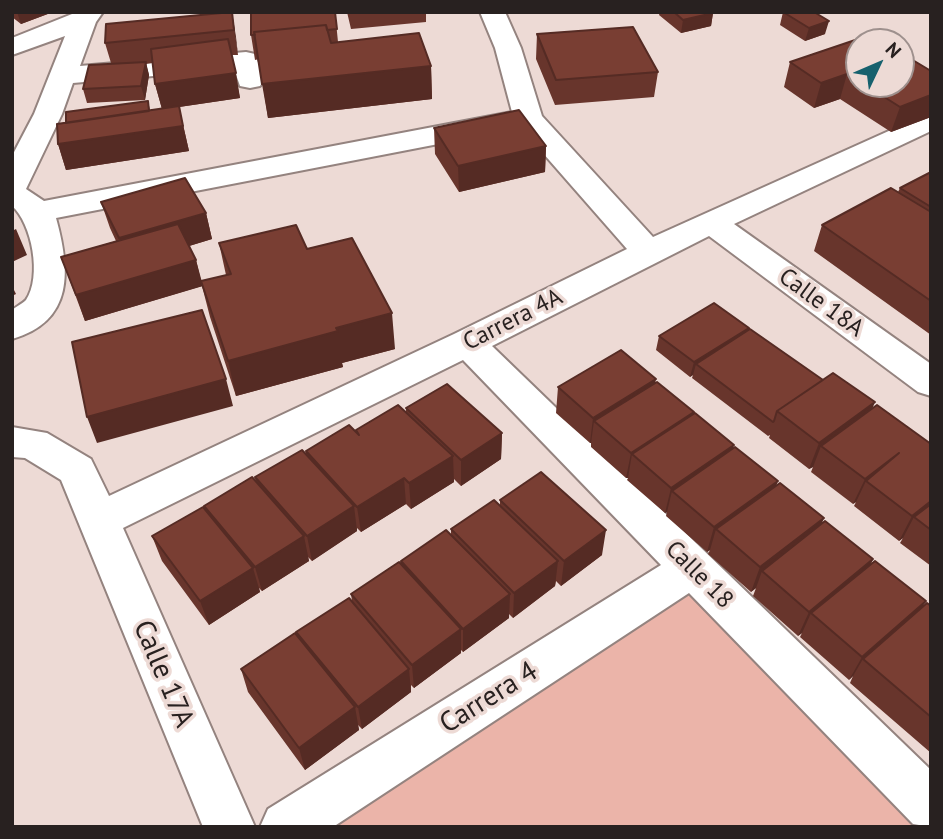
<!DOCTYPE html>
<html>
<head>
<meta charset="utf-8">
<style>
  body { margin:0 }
  #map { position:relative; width:943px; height:839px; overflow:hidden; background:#eddad5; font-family:"PT Sans",sans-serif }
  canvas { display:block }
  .frame { position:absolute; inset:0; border:14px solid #282120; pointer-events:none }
  .north { position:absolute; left:845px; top:28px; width:70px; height:70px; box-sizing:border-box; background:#eddad5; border:2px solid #9e908d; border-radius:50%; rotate:46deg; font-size:19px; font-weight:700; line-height:28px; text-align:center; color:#282120 }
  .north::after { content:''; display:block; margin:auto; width:24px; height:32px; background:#16616e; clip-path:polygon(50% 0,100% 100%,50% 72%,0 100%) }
</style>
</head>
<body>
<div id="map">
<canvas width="943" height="839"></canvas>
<div class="frame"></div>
<div class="north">N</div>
</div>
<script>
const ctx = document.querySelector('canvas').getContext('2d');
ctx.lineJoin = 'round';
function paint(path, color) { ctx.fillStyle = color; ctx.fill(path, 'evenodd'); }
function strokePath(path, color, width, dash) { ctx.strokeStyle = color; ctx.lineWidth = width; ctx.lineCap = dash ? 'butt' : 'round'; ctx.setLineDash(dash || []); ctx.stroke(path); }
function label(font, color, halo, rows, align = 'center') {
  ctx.font = font + ' "PT Sans",sans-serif'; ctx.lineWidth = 7; ctx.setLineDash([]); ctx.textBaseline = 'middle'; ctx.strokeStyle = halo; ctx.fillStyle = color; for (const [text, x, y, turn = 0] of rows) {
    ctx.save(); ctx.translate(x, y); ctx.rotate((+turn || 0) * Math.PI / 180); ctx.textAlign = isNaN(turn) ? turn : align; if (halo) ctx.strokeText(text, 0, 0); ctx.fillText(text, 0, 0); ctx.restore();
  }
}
paint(new Path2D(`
  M687 585 929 827H325Z`), '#ebb4a9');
const minor = new Path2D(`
  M77 12H103L96 22 80 66 246 52 255 54 264 80 260 86 250 88 240 86 234 69 73 83 62 114 26 189 44 201 512 112 495 48 480 12H505L521 48 542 116 653 237 931 112V131L734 224 931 364V396L918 392 709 236 492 346 931 770V827L913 824 689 593 333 827H260L268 809 661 565 463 360 123 528 255 827H203L61 480 25 458 12 457V427L47 433 91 459 109 496 454 334 627 249 521 128 56 218C70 269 75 321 12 339V310C16 307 23 303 26 300 42 277 32 223 12 206V156L34 114 65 36 12 55V38Z`);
strokePath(minor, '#94837f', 4);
paint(minor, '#fff');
paint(new Path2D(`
  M12 12H53L21 24 12 17Z
  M232 12 238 55H231L240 98 179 107 189 151 66 170 58 144 150 110 162 109 155 84 153 63 146 64 149 75 145 100 87 103 83 89 111 63 105 43Z
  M335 12 338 42 431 66 432 99 268 118 259 59 255 60 251 35Z
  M347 12H426V22L351 29Z
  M660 12 713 13 711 26 681 33 659 15Z
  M783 12 825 34 805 41 780 25Z
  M537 34 658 72 654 97 555 105 536 59Z
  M859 42V84H901L931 71V117L891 132 840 99 814 108 784 87 790 62Z
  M434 128 546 146 545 172 459 192 435 154Z
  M931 172V335L814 251 822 225 898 192 900 188Z
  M101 202 206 213 212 239 189 246 196 260 201 281 226 275 219 243 307 249 395 349 342 363 343 367 236 396 210 317 202 286 85 321 61 257 116 241 110 228Z
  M749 328 748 330 823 380 931 444V566L900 543 903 538 899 541 854 506 856 502 853 504 811 472 813 467 809 469 769 438 770 435 768 436 692 378 693 375 690 377 656 350 659 336Z
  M656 383 776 486 824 518 821 524 873 559 871 564 922 608 931 606V753L850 683 853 676 849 680 800 637 802 633 798 636 753 596 756 588 751 592 708 554 710 550 707 552 666 516 667 512 665 513 627 480 628 478H626L591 447V443H590L556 413 558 387Z
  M406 408 502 433 501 459 461 486 454 479V482L411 509 406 504 361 532 357 528V531L312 561 308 557 309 561 262 591 259 588 260 592 209 625 162 561 152 536 206 510 204 506 256 482 255 477 306 455V451L356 432V430L406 412Z
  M500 500 602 555 561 586 556 581 555 586 513 618 509 614V618L463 652 461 650V653L414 688 411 685V692L362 729 358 725 359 730 305 770 248 692 241 669 298 637 296 632 352 601 351 594 401 564V561L451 535V529L500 505Z`), '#68352c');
paint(new Path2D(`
  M17 12H53L21 24Z
  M232 12 236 37 238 55 234 30Z
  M713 13 711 26 681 33 683 20Z
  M829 21 825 34 805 41 809 28Z
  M146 62 149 75 145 100 141 86Z
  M431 66 432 99 268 118 262 84Z
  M236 73 240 98 179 107 189 151 66 170 58 144 148 101 151 115 162 109 155 84Z
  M847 74 840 99 814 108 821 83Z
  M931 95V117L891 132 900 107Z
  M546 146 545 172 459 192 458 166Z
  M206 213 212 239 127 265 119 238Z
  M16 229 27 255 12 262V231Z
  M196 260 203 286 85 321 76 295Z
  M12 286 16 294 12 296Z
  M392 313 395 349 342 363 343 367 236 396 228 361 336 328Z
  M749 328 745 342 696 364 693 375 690 377 694 362Z
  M226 379 233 406 97 443 87 417Z
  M656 379 651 405 594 421 591 443H590L593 418Z
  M875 402 864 429 821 446 813 467 809 469 819 443Z
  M694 412 688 438 632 454 628 478H626L631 453Z
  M502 433 501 459 461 486V460Z
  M734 445 727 470 672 491 667 512 665 513 671 488Z
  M899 453 866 481 856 502 853 504 865 479Z
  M453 456 454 482 411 509 409 483Z
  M404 478 406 504 361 532 357 507Z
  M778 481 769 506 716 529 710 550 707 552 714 527Z
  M931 501V515L914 517 903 538 899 541 912 516Z
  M354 506 357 531 312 561 307 536Z
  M824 518 813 543 762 571 756 588 751 592 760 567Z
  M606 530 602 555 561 586 564 561Z
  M304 536 309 561 262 591 255 567Z
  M873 559 861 584 811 613 802 633 798 636 809 612Z
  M558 561 555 586 513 618 514 593Z
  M253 568 260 592 209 625 200 601Z
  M510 594 509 618 463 652V629Z
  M926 601 911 625 863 659 853 676 849 680 862 657Z
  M461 629V653L414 688 412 665Z
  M409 669 411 692 362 729 358 707Z
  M355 707 359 730 305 770 299 748Z`), '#552b24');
const building = new Path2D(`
  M232 12 234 30 105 43 106 24Z
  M251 12H335L337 29 327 30 326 25 254 32 255 35H251Z
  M674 12H713V13L683 20Z
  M783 12H814L829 21 809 28Z
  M326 25 331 43 419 33 431 66 262 84 254 32Z
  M633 27 658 72 556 80 537 34Z
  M870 35 882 42H859V81L847 74 821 83 790 62Z
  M228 39 236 73 155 84 151 49Z
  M901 53 931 71V95L900 107 864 84H901Z
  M146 62 141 86 83 89 89 65Z
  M148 101 149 111 66 123V112Z
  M179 106 183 126 58 144 57 124Z
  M519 110 546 146 458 166 434 128Z
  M931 172V207L900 188Z
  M185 178 206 213 119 238 101 202Z
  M891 188 931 212V301L822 225Z
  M178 224 196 260 76 295 61 257Z
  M296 225 307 249 352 238 392 313 336 328 338 331 228 361 201 281 231 274 219 243Z
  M714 303 749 328 694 362 659 336Z
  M202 310 226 379 87 417 72 342Z
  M750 329 823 380 777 411 774 421 773 422 696 364Z
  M621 350 656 379 593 418 558 387Z
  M833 373 875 402 819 443 777 411Z
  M657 382 694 412 631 453 594 421Z
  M447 384 502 433 461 460 406 408Z
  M398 405 453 456 409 483 404 478 357 507 306 451 349 425 359 435 356 430Z
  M877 405 931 444V501L912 516 866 481 899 453 865 479 821 446Z
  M695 413 734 445 671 488 632 454Z
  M735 447 778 481 714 527 672 491Z
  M302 450 354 506 307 536 255 477Z
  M541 472 606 530 564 561 500 500Z
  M252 477 304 536 255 567 204 506Z
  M780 483 824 518 760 567 716 529Z
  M494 500 558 561 514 593 451 529Z
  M931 504V530L914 517Z
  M203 507 253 568 200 601 152 536Z
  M825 521 873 559 809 612 762 571Z
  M446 530 510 594 463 629 401 561Z
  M875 561 926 601 862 657 811 613Z
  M399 562 461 629 412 665 351 594Z
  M349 598 409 669 358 707 296 632Z
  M927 603 931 606V717L863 659Z
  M295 633 355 707 299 748 241 669Z`);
paint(building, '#793e33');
strokePath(building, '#552b24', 2);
label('24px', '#282120', '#eddad5', [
  ["Calle 18A",821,303,36],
  ["Carrera 4A",513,320,-27],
  ["Calle 18",699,575,45]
]);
label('28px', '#282120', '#eddad5', [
  ["Calle 17A",163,674,67],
  ["Carrera 4",489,698,-32]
]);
</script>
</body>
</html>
